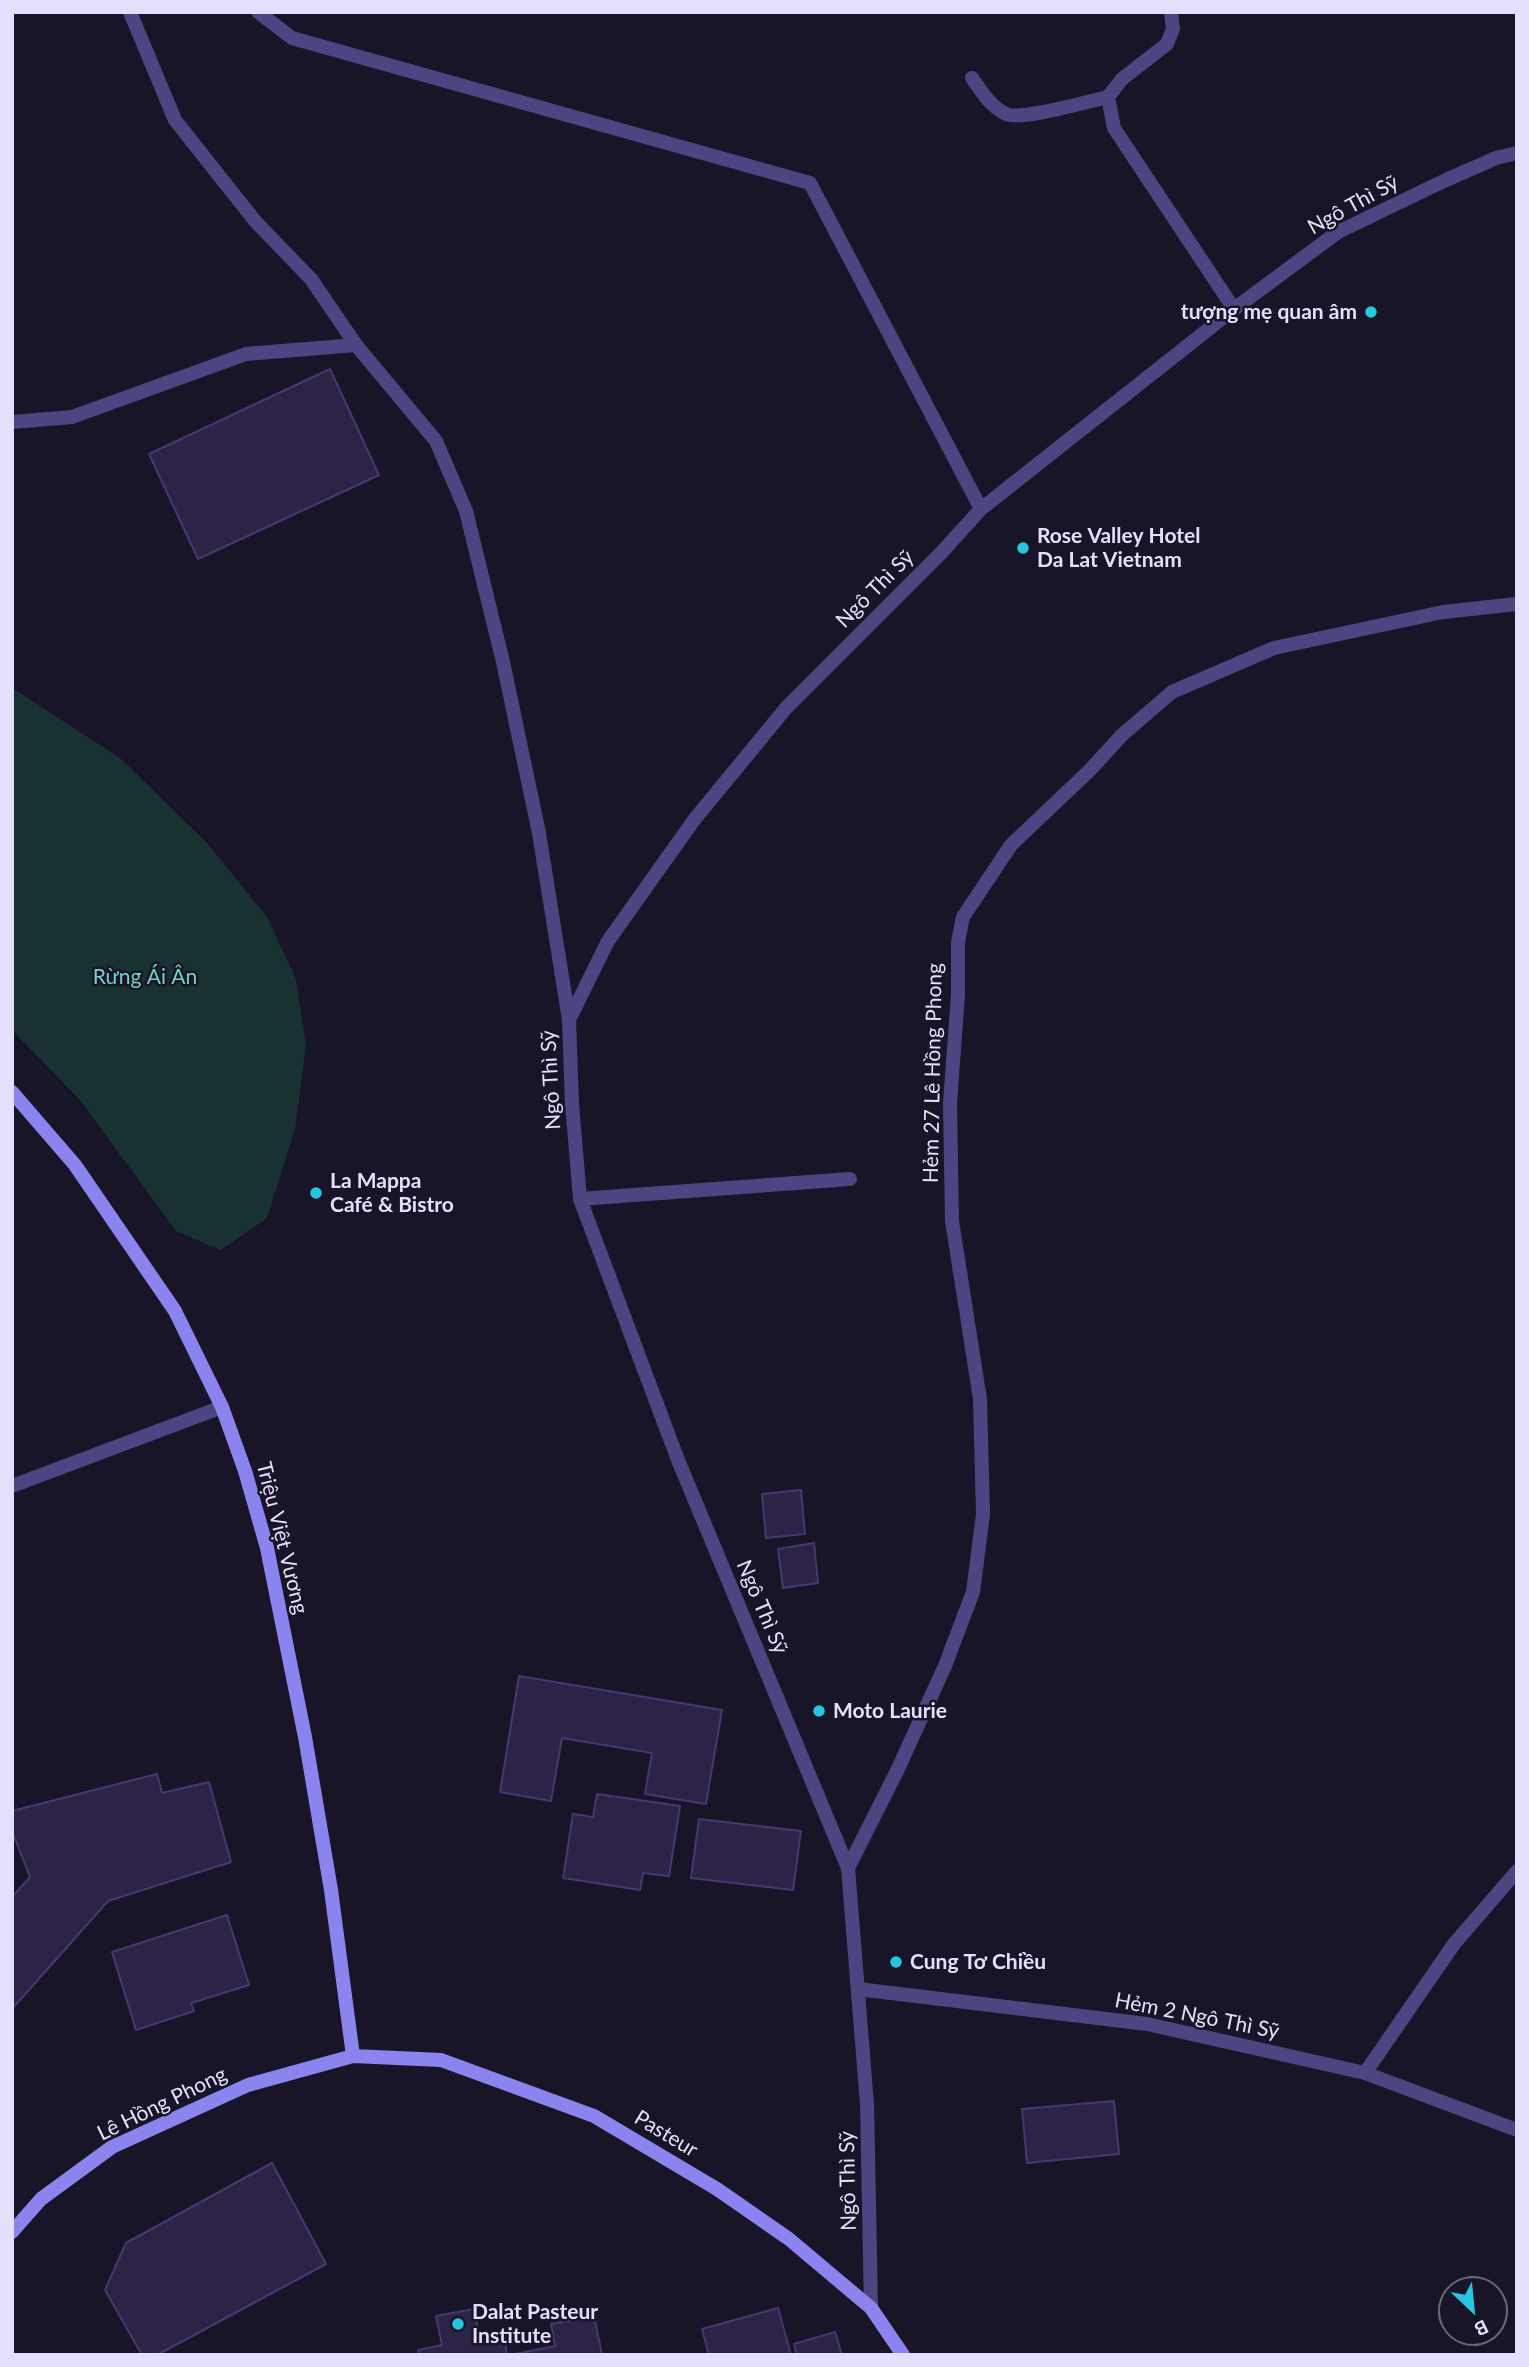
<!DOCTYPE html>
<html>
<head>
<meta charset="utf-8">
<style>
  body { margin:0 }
  #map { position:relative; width:1529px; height:2367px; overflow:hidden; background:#191529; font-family:Lato,sans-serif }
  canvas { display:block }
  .frame { position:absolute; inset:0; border:14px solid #e4e0fb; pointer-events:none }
  .north { position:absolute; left:1438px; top:2276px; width:70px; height:70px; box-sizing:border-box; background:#191529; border:2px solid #6a667d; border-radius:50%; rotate:154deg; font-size:19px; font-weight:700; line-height:28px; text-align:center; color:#e4e0fb }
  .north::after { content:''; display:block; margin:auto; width:24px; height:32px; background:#26c6e1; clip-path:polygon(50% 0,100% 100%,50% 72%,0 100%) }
</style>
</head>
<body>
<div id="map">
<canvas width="1529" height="2367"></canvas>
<div class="frame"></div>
<div class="north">B</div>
</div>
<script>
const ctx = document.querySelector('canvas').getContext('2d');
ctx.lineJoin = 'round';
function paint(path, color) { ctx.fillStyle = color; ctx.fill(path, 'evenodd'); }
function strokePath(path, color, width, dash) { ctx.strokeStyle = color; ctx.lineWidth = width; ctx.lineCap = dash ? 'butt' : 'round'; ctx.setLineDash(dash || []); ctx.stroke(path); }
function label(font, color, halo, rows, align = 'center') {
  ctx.font = font + ' Lato,sans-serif'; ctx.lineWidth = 5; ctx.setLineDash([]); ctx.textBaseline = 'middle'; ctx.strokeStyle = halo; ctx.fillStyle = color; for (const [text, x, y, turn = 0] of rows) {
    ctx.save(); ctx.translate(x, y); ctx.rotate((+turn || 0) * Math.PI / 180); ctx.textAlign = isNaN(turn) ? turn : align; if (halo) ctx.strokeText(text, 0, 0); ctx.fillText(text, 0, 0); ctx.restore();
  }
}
paint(new Path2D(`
  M12 688 120 758 207 843 267 917 296 979 306 1046 295 1129 267 1218 221 1250 176 1231 80 1100 12 1030Z`), '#183232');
const building = new Path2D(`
  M330 369 379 475 198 559 149 454Z
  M801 1490 805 1534 766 1538 762 1494Z
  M814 1543 818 1583 783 1588 778 1549Z
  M519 1676 722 1710 706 1804 645 1794 652 1753 562 1738 551 1801 500 1792Z
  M157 1774 162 1793 209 1782 231 1862 108 1901 12 2009V1897L30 1877 12 1831V1811Z
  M597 1794 680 1806 669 1876 643 1873 640 1890 563 1878 573 1814 593 1817Z
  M699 1819 801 1831 793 1890 691 1878Z
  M227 1915 249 1985 191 2003 194 2011 136 2030 112 1952Z
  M1114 2101 1119 2154 1027 2163 1022 2109Z
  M272 2163 326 2264 157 2355H142L105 2290 126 2243Z
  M778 2308 791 2355H709L702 2329Z
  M474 2309 480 2338 503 2333 507 2355H419L418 2350 442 2345 436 2316Z
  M594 2316 602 2355H510L555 2346 551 2324Z
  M835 2332 842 2355H797L794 2344Z`);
paint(building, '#2c2347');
strokePath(building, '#463870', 2);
strokePath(new Path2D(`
  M258 12 292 38 810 183 981 509
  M1171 12 1173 29 1167 44 1122 79 1108 97 1114 128 1234 309
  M972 78C982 92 990 106 1006 114 1021 121 1089 101 1108 97
  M12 422 72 417 246 354 356 345
  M580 1199 850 1179
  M12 1486 222 1407
  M858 1989 1147 2024 1365 2073 1517 2130
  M1365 2073 1454 1944 1517 1871`), '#4b4681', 14);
strokePath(new Path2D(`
  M130 12 175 120 255 221 311 279 356 345 436 441 466 511 503 662 539 833 569 1020
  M848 1868 897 1771 945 1666 973 1592 983 1514 980 1399 952 1221 950 1103 958 995V942L963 917 1011 845 1090 770 1122 735 1172 692 1274 648 1443 612 1517 604
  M871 2308 867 2104 848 1868 678 1460 580 1199 572 1104 569 1020 608 941 694 820 786 708 941 553 981 509 1234 309 1338 232 1446 180 1496 158 1517 153`), '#4b4681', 14);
strokePath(new Path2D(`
  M12 1092 75 1165 175 1311 222 1407 245 1471 267 1548 305 1737 331 1890 353 2056
  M12 2232 41 2199 112 2147 248 2085 353 2056 441 2060 594 2116 717 2189 789 2239 871 2308 903 2355`), '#8b84ee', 14);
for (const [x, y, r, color] of [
  [1371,312,7,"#26c6e1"],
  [1023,548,7,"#26c6e1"],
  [316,1193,7,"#26c6e1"],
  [819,1711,7,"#26c6e1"],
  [896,1962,7,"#26c6e1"],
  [458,2324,7,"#26c6e1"]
]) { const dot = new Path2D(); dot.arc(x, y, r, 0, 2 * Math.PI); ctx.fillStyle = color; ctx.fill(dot); strokePath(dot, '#191529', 2.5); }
label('21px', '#e4e0fb', '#191529', [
  ["Ngô Thì Sỹ",1353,205,-29],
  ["Ngô Thì Sỹ",875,589,-45],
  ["Hẻm 27 Lê Hồng Phong",933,1073,-89],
  ["Ngô Thì Sỹ",551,1080,-93],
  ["Triệu Việt Vương",282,1538,76],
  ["Ngô Thì Sỹ",762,1607,67],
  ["Hẻm 2 Ngô Thì Sỹ",1197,2016,11],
  ["Lê Hồng Phong",162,2104,-26],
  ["Pasteur",666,2134,31],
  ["Ngô Thì Sỹ",848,2181,-91]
]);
label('bold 21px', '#e4e0fb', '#191529', [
  ["tượng mẹ quan âm",1357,312,"right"],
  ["Rose Valley Hotel",1037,536],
  ["Da Lat Vietnam",1037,560],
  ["La Mappa",330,1181],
  ["Café & Bistro",330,1205],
  ["Moto Laurie",833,1711],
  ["Cung Tơ Chiều",910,1962],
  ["Dalat Pasteur",472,2312],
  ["Institute",472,2336]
], 'left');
label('21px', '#75d2bf', '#191529', [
  ["Rừng Ái Ân",145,977]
]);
</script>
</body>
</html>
